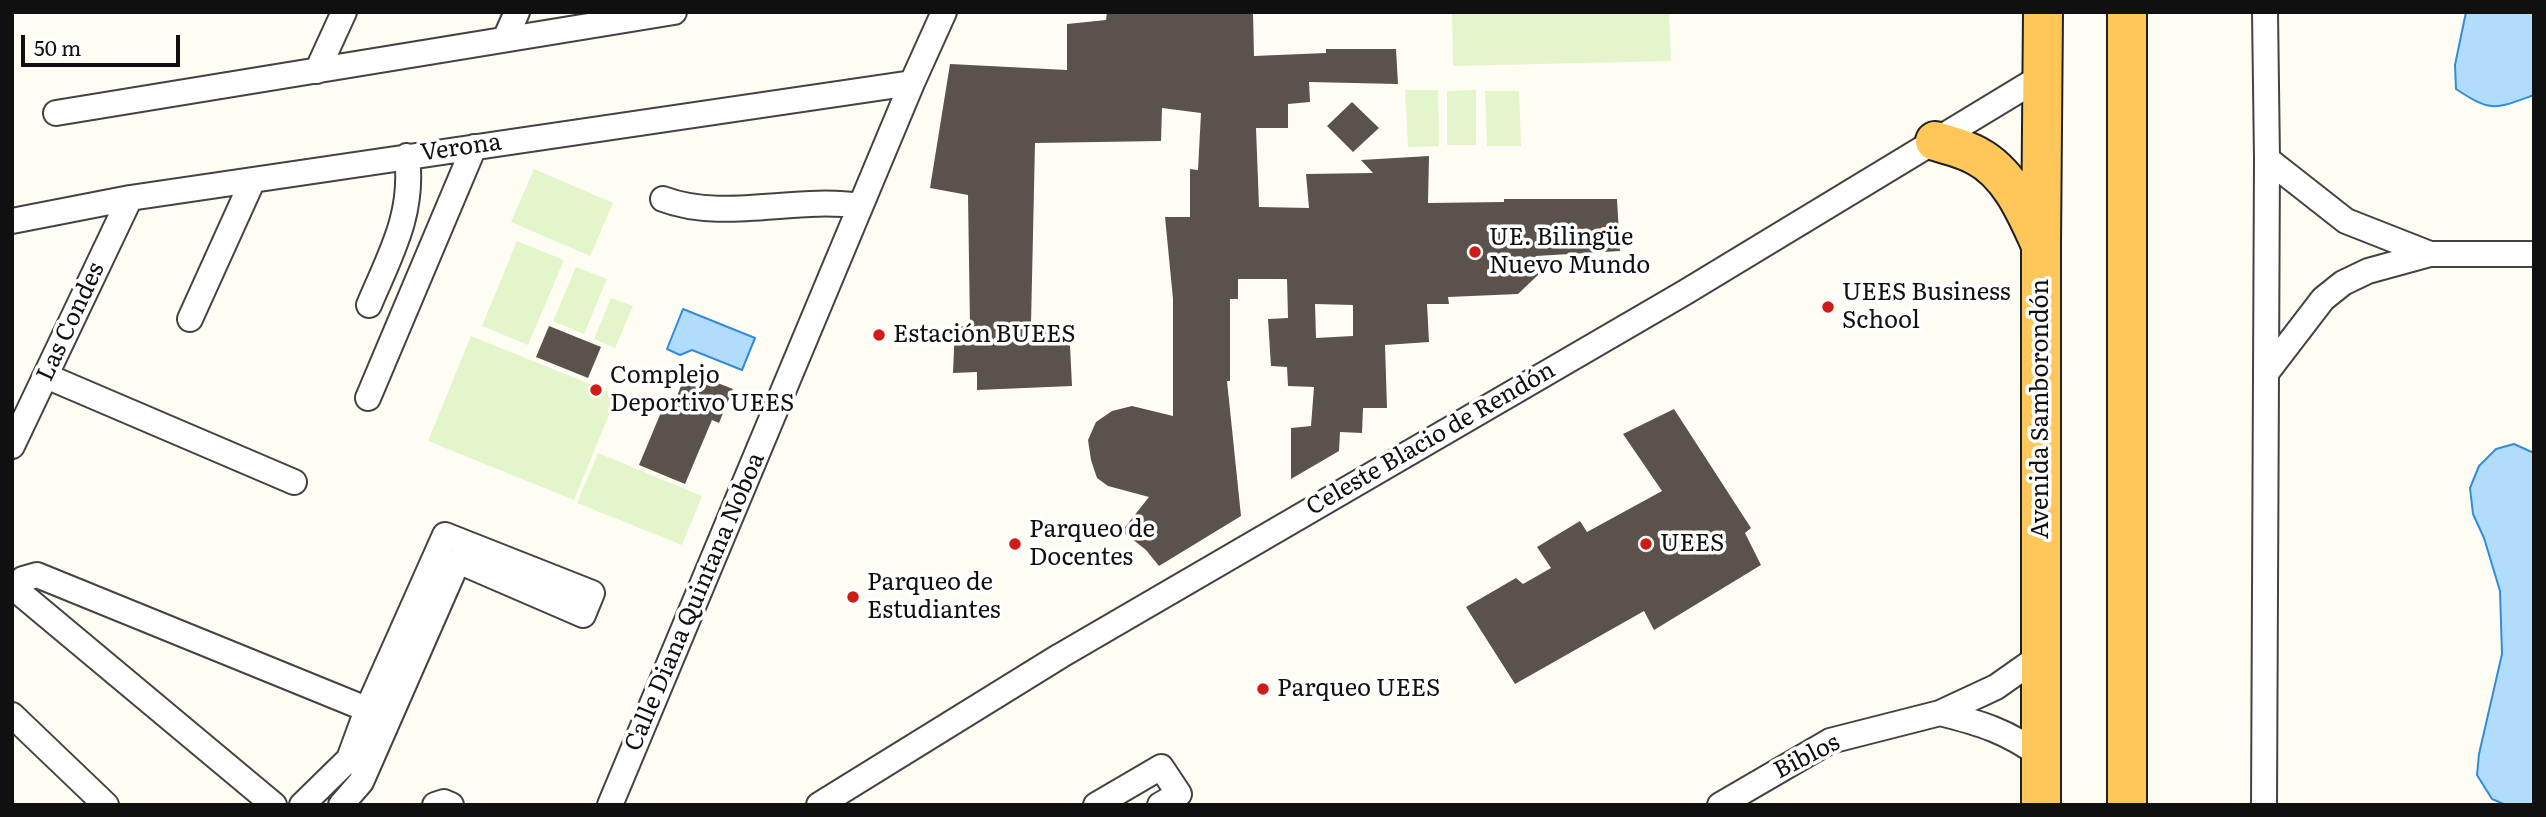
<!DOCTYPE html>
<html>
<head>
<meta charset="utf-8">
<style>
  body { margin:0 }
  #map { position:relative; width:2546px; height:817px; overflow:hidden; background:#fffdf3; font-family:Literata,serif }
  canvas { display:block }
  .frame { position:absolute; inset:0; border:14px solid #101010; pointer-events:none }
  .scale { position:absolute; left:21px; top:35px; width:159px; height:32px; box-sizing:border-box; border:4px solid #101010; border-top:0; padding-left:9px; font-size:21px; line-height:24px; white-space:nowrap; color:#101010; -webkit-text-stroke:5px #fff; paint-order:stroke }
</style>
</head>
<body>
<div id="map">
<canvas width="2546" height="817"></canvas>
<div class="frame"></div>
<div class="scale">50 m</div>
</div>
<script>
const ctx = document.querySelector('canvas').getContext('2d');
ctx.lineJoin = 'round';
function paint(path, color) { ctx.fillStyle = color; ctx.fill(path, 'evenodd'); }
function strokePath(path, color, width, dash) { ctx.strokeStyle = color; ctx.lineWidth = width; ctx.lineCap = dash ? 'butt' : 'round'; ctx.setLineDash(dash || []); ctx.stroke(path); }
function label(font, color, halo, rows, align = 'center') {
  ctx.font = font + ' Literata,serif'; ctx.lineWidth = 7; ctx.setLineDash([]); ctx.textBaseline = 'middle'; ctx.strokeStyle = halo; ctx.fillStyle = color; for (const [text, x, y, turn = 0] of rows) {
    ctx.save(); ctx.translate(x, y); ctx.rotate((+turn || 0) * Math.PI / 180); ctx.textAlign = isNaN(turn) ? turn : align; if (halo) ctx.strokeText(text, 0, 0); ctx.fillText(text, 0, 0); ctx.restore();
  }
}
paint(new Path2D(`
  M1452 12H1669L1671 61 1453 66Z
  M1405 90H1438L1439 146 1408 147Z
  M1476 90V145H1447V91Z
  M1485 91H1519L1521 146H1487Z
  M534 169 613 203 590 256 511 222Z
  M517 241 564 260 528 345 482 326Z
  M576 267 607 279 584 334 553 321Z
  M611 298 633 306 615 348 594 339Z
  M471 336 617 395 574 500 428 441Z
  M598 453 702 496 682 545 577 503Z`), '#e3f5ca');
const water = new Path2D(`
  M2466 12H2534V95C2495 109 2492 113 2456 89L2455 65Z
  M683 309 755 338 742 370 692 350 680 355 667 349Z
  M2514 444 2534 453V805H2506L2492 799 2477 775 2479 754 2502 654 2500 591 2484 538 2473 514 2470 488 2479 466 2496 449Z`);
paint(water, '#b2dcfc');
strokePath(water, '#318cda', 2);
paint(new Path2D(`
  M1107 12H1253L1254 56 1326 53V49H1396L1398 84 1309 82 1310 102 1288 104V128H1256L1259 207 1309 208 1306 174 1373 173 1361 160 1429 156 1428 203 1504 202V199H1617L1620 251 1536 256 1538 275 1518 294 1448 297 1449 304H1427L1429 342 1385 345 1387 408H1363L1362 433 1340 432 1339 451 1291 479V428L1311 426 1314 387 1288 386 1287 367 1271 366 1268 319 1288 318 1287 279H1238V299H1230V381H1227L1241 516 1159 566 1146 550 1122 531 1149 497 1108 486 1097 478 1091 460 1088 440 1096 422 1112 411 1132 406 1173 416V299L1165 217H1190V169L1198 170 1201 113 1162 108 1161 141 1035 143 1031 324 1069 325 1072 386 977 390V372L953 373 955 326H970L968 195 930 188 950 64 1067 70V24L1106 20ZM1315 304 1353 305V336L1316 338Z
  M1352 102 1379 128 1353 152 1327 126Z
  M549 326 601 347 588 378 536 357Z
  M687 371 733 389 719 423 712 420 685 484 639 465 667 398 675 401Z
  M1674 409 1751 528 1745 533 1761 565 1654 630 1644 611 1515 684 1466 607 1516 578 1523 584 1551 568 1537 547 1580 521 1587 532 1662 491 1623 434Z`), '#5a524b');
const minor = new Path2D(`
  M505 39 517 12
  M317 71 344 12
  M56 113 674 12
  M2267 159 2346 221 2430 254
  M663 199C723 222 796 196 860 206
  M12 221 130 198 912 83
  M369 305C391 253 414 214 407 156
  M190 319 252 182
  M2267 372 2323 299 2343 283 2368 271 2430 254H2534
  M46 376 294 482
  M368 398 474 147
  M12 446 130 198
  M2040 656 1996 687 1940 713C1980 723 2007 731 2041 756
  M12 715 106 805
  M274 805 20 593 23 579 37 575 381 715
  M302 805 349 759 367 710 445 535 592 593 583 615 458 561 361 782 341 805
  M435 805 444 802 451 805
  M610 805 912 83 944 12
  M819 805 1060 656 1684 293 2044 75
  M1096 805 1161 767 1179 794 1160 805
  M1720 805 1830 741 1940 713
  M2264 805 2267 159 2265 12`);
const trunk = new Path2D(`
  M2127 12V805
  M1935 141C1949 145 1965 149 1977 156 2009 173 2025 210 2039 241
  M2041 805V244L2043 12`);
strokePath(minor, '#434343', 28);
strokePath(trunk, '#212121', 42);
strokePath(minor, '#fff', 24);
strokePath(trunk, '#ffc75a', 38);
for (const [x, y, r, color] of [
  [1475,252,7,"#cf1c19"],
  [1828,307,7,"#cf1c19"],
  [879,335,7,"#cf1c19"],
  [596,390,7,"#cf1c19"],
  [1015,544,7,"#cf1c19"],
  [1646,544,7,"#cf1c19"],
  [853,597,7,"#cf1c19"],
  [1263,689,7,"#cf1c19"]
]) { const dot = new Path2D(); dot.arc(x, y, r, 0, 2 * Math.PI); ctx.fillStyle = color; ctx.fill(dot); strokePath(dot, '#fff', 2.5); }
label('24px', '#101010', '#fff', [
  ["Verona",461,148,-8],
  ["Las Condes",71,322,-65],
  ["Avenida Samborondón",2041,409,-90],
  ["Celeste Blacio de Rendón",1431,439,-30],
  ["Calle Diana Quintana Noboa",695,602,-67],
  ["Biblos",1807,757,-27]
]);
label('24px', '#101010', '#fff', [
  ["UE. Bilingüe",1489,238],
  ["Nuevo Mundo",1489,266],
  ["UEES Business",1842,293],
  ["School",1842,321],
  ["Estación BUEES",893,335],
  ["Complejo",610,376],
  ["Deportivo UEES",610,404],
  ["Parqueo de",1029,530],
  ["Docentes",1029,558],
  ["UEES",1660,544],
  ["Parqueo de",867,583],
  ["Estudiantes",867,611],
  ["Parqueo UEES",1277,689]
], 'left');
</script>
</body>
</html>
